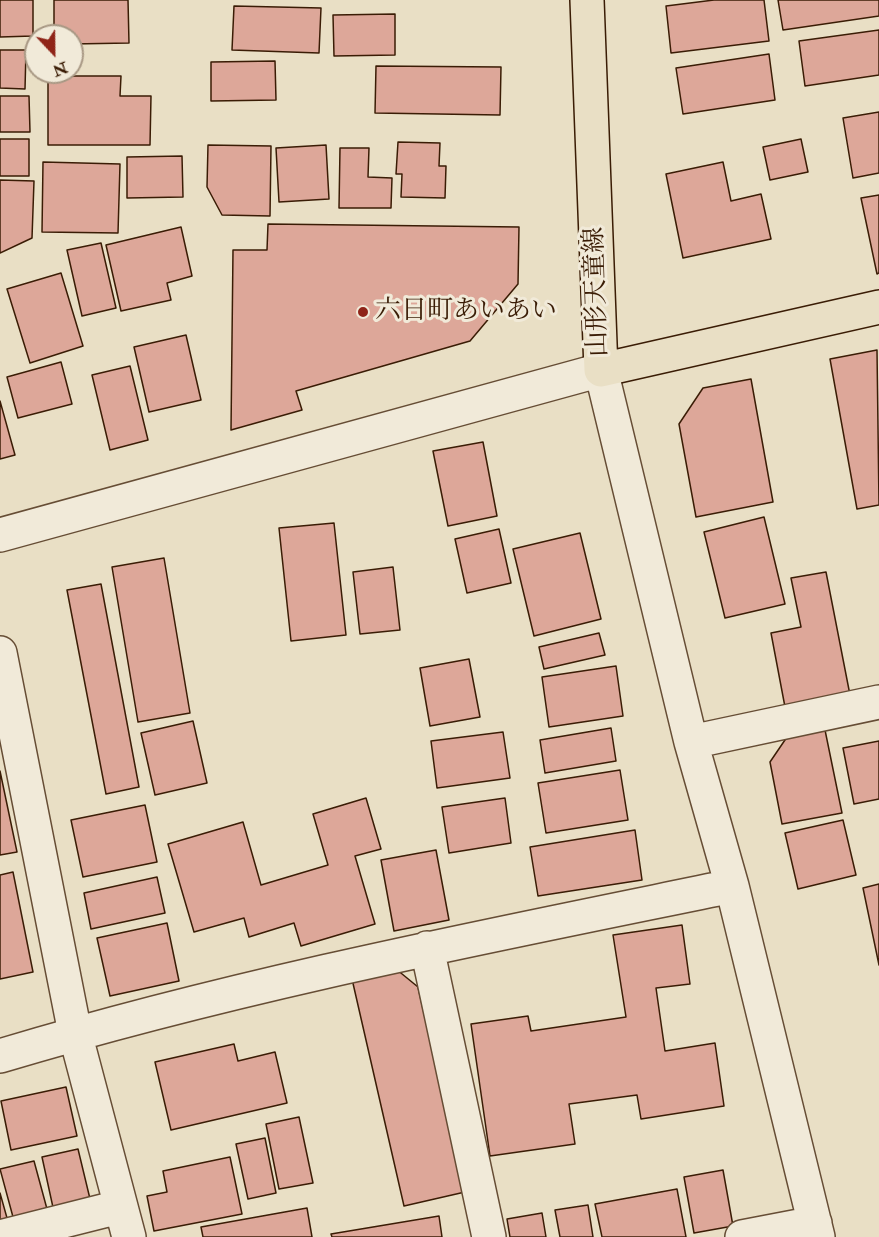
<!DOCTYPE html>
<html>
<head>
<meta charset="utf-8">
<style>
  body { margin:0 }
  #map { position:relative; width:879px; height:1237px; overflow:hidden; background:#e9dfc5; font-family:"IM FELL Double Pica",serif }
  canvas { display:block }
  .north { position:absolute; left:24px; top:24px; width:60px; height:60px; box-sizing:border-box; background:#f1ead9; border:2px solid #a89884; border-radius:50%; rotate:158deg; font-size:16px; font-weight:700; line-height:24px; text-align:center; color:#3a1c05 }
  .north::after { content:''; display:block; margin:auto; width:21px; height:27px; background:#8f2418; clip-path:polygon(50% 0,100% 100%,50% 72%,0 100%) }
</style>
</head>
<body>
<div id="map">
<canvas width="879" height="1237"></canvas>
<div class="north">N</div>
</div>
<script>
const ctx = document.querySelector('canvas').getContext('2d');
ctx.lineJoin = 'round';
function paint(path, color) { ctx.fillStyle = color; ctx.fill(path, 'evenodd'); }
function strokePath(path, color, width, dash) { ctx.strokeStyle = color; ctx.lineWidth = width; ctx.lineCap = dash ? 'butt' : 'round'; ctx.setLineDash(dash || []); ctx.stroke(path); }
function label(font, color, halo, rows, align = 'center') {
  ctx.font = font + ' "IM FELL Double Pica","Noto Serif JP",serif'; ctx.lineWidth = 6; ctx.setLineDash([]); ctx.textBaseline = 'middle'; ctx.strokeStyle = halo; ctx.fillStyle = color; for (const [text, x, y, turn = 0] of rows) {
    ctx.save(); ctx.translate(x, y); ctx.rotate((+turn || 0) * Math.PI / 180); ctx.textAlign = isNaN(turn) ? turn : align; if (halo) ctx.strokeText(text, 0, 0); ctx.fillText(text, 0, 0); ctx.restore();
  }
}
const building = new Path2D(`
  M0 0H33V36L0 37Z
  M54 0H128L129 43 72 44V36H54Z
  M714 0H764L769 41 671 53 666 6Z
  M778 0H879V16L783 30Z
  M234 6 321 8 319 53 232 50Z
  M395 14V55L334 56 333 15Z
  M879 30V75L805 86 799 41Z
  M0 50H26L25 89 0 88Z
  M769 54 775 100 683 114 676 68Z
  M275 61 276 100 211 101V62Z
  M376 66 501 67 500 115 375 113Z
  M48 76H121L120 96H151L150 145H48Z
  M0 96H29L30 132H0Z
  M879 112V173L853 178 843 118Z
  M0 139H29V176H0Z
  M801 139 808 172 770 180 763 147Z
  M398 142 440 143 439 166H446L445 198 401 197 402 174H396Z
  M208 145 271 146 270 216 222 215 207 187Z
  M326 145 329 199 279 202 276 148Z
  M340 148H369L368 177 392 178 391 208H339Z
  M182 156 183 197 127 198V157Z
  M43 162 120 164 118 233 42 232Z
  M723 162 731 201 761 194 771 239 683 258 666 174Z
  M0 180 34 181 32 238 0 253Z
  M879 195V273L877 274 861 198Z
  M268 224 519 227 518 284 470 341 296 391 302 410 231 430 233 250H267Z
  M181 227 192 276 167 283 171 300 121 311 106 245Z
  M101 243 116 308 82 316 67 250Z
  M61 273 83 346 30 363 7 289Z
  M186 335 201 400 149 412 134 347Z
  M877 350 879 505 857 509 830 359Z
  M61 362 72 404 18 418 7 377Z
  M130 366 148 440 110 450 92 375Z
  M751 379 773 502 696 517 679 424 703 388Z
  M0 401 15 455 0 459Z
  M483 442 497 516 448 526 433 451Z
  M764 517 785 604 725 618 704 532Z
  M334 523 346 635 291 641 279 528Z
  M499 529 511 583 467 593 455 539Z
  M580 533 601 619 534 636 513 549Z
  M164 558 190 713 138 722 112 567Z
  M393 567 400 630 360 634 353 572Z
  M826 572 850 695 785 707 771 633 801 627 791 578Z
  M101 584 139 787 106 794 67 590Z
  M599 633 605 655 544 669 539 647Z
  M469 659 480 717 430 726 420 668Z
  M616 666 623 716 549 727 542 677Z
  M193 721 207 783 155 795 141 733Z
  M611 728 616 761 545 773 540 740Z
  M825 730 842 813 782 824 770 762 787 737Z
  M503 732 510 778 437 788 431 741Z
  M879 741V799L854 804 843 748Z
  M620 770 628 820 546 833 538 783Z
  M0 771 17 852 0 855Z
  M366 798 381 849 355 856 375 924 301 946 294 923 249 937 244 918 194 932 168 844 243 822 261 885 328 865 313 814Z
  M505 798 511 843 449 853 442 807Z
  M145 805 157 862 83 877 71 820Z
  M843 820 856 875 798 889 785 833Z
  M635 830 642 880 538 896 530 847Z
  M436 850 449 920 394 931 381 860Z
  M13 872 33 972 0 979V875Z
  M157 877 165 913 91 929 84 893Z
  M879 884V965L863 888Z
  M167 923 179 981 110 996 97 938Z
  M682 925 690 984 656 988 665 1051 715 1043 724 1106 641 1119 637 1095 569 1104 575 1144 490 1156 471 1024 528 1016 531 1031 626 1017 613 935Z
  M396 969 418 987 465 1192 404 1206 352 979Z
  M234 1044 238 1061 275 1052 287 1103 171 1130 155 1062Z
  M66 1087 77 1136 11 1150 1 1101Z
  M299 1117 313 1183 279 1189 266 1124Z
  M265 1138 276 1193 248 1199 236 1144Z
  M78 1149 91 1203 54 1212 42 1157Z
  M230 1157 242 1214 154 1231 147 1196 167 1192 163 1171Z
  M34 1161 47 1209 13 1217 0 1169Z
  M723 1170 733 1226 694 1233 684 1177Z
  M677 1189 686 1237H602L595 1204Z
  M0 1193 7 1218 0 1220Z
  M588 1205 593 1237H560L555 1210Z
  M307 1208 312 1237H203L201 1227Z
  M542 1213 546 1237H510L507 1219Z
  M439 1216 442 1237H332L331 1234Z`);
paint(building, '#dda799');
strokePath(building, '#3a1c05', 1.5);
const minor = new Path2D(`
  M0 535 601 370 691 742 732 886 818 1237
  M0 653 75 1033 129 1237
  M691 742 879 702
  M427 948 489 1237
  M0 1056C239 984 488 936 732 886
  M0 1237 119 1207
  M742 1237 815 1223`);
const major = new Path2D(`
  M587 0 601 370 879 307`);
strokePath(minor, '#664d35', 36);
strokePath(major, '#3a1c05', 36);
strokePath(minor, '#f1ead9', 33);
strokePath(major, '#e9dfc5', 33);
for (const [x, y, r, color] of [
  [363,312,6,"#8f2418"]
]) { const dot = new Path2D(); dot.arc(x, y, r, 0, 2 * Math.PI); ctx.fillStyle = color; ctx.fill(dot); strokePath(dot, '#f1ead9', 2); }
label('26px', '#3a1c05', '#f1ead9', [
  ["山形天童線",598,292,-92]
]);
label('26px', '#3a1c05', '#f1ead9', [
  ["六日町あいあい",375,312]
], 'left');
</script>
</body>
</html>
